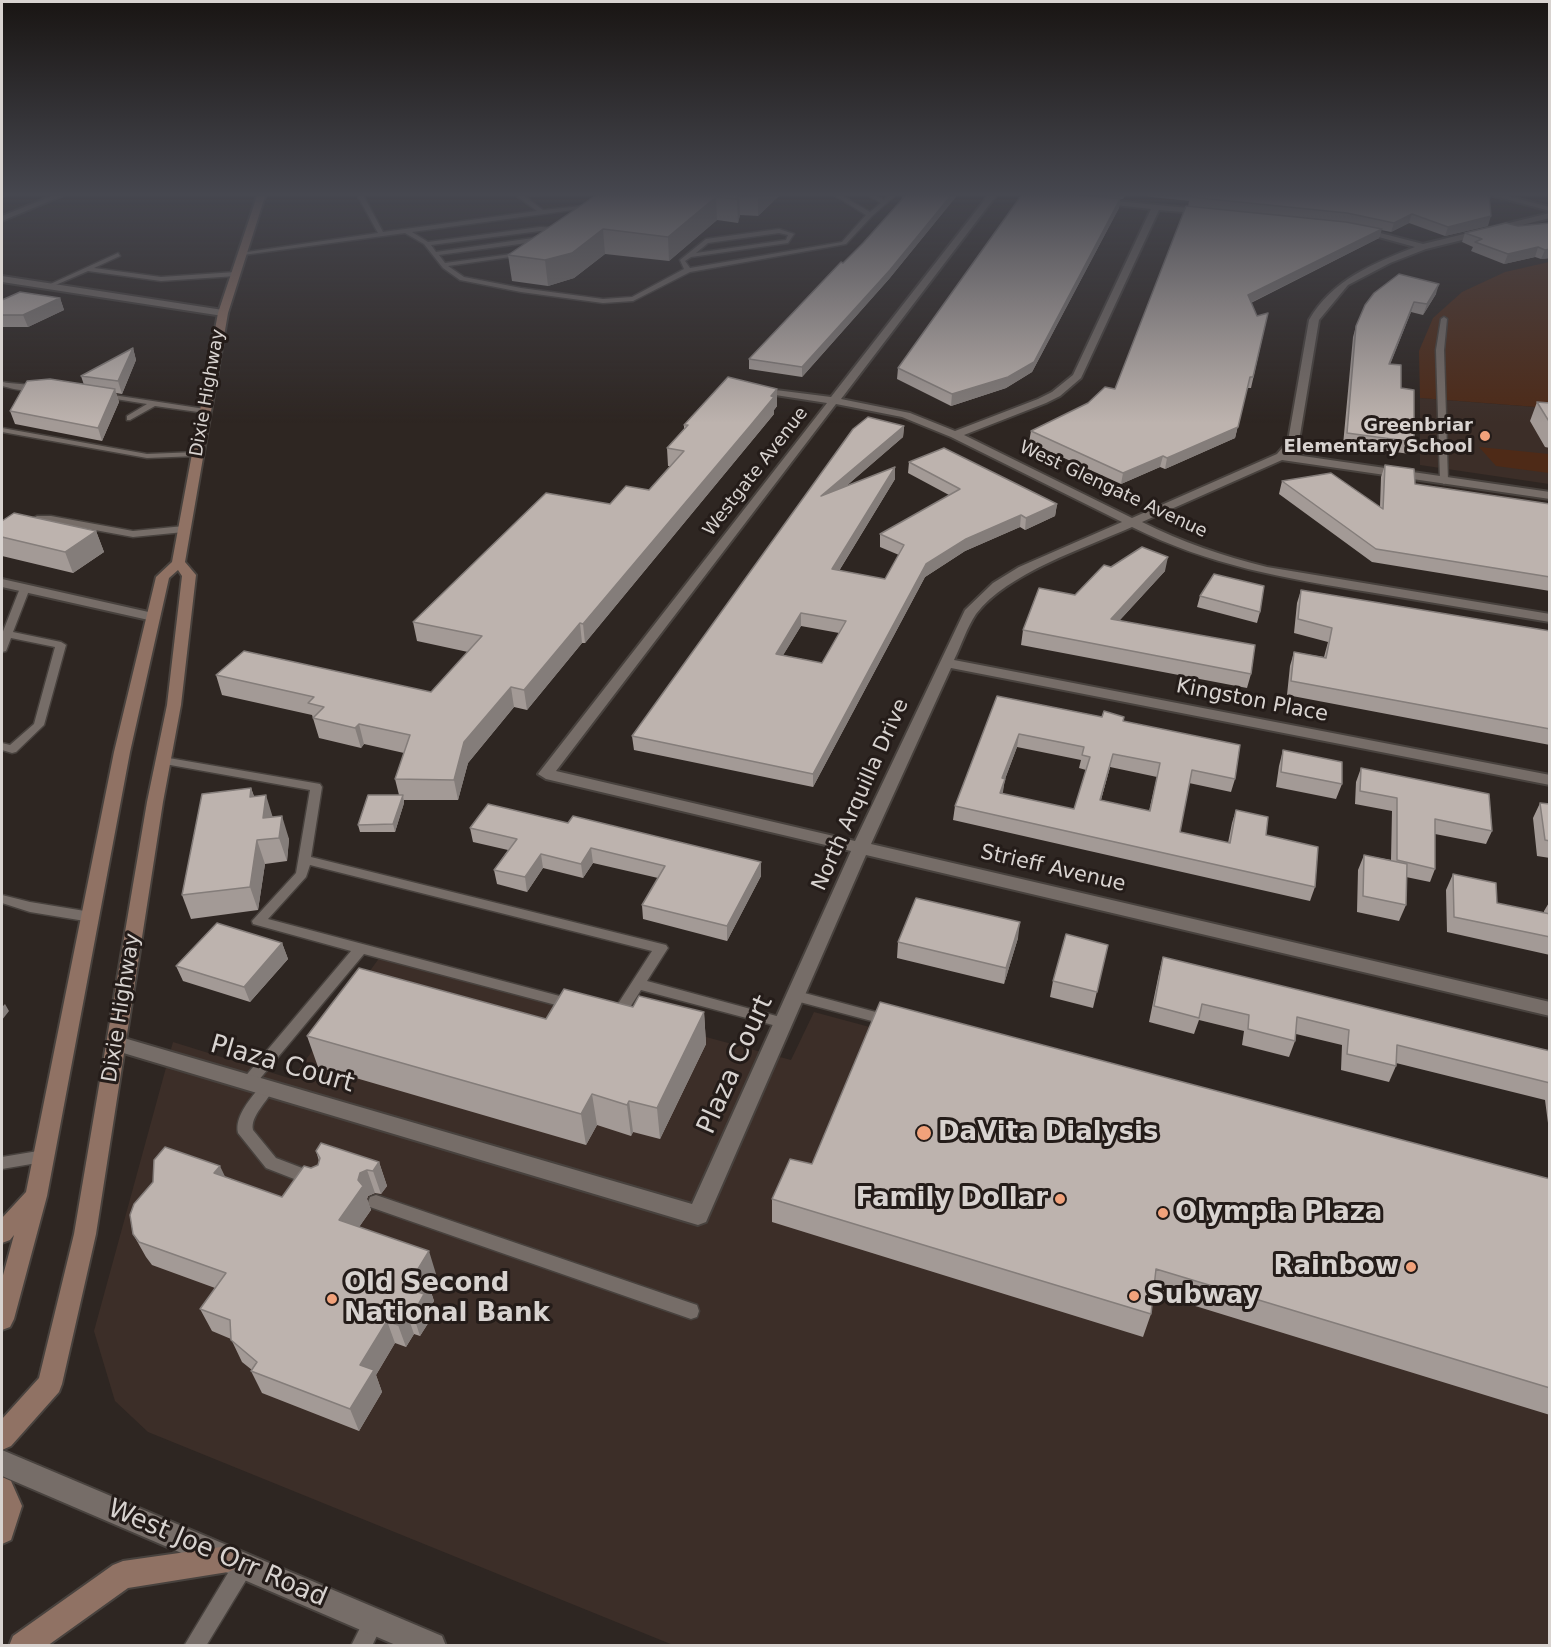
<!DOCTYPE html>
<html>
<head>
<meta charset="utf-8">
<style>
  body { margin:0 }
  #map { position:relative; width:1551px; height:1647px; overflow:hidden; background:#2e2622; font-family:"DejaVu Sans",sans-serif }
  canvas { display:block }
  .frame { position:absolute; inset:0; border:3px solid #d8d3d0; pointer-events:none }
</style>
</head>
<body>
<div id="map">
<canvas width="1551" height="1647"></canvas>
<div class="frame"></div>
</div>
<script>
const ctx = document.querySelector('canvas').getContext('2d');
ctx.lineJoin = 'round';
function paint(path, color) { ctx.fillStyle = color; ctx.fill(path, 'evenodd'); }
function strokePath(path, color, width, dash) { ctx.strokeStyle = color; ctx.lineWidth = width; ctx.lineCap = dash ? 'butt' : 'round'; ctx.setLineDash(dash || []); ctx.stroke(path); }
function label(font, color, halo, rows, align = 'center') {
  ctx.font = font + ' "DejaVu Sans",sans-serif'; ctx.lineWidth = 6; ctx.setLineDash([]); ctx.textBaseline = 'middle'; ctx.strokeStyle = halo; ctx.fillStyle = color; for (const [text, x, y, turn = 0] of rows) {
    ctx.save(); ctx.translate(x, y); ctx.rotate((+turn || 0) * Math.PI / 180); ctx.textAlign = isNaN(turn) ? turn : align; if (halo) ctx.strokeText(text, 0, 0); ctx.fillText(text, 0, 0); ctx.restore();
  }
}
paint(new Path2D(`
  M1420 398 1549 408V484L1420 465Z
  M385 950 791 1060 814 1012 1549 1210V1645H673L148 1432 115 1401 94 1331 173 1042 292 1079Z`), '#3c2e28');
paint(new Path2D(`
  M1549 262V408L1420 398 1419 351 1433 318 1462 292 1505 272Z
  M1479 447 1549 454V473L1496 466Z`), '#4e2a17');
const service = new Path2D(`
  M356 193H362L383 232 537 211 513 193H549L546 195 524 196 543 210 582 206 580 209 412 232 428 242 540 227 565 228 563 231H540L431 245 436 252 533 238 545 235V237L534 242 439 255 445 263 526 252 524 255 448 266 464 277 521 288 603 299 632 297 684 269 680 260 706 239 779 229 794 234 788 243 691 257 685 261 690 268 842 242 866 215 831 193H837L870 212 881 203 864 193H871L884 200 892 193H898L872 216 846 244 690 272 633 301 603 303 521 292 460 280 443 268 424 244 405 233 243 255 240 253 378 233ZM779 233 788 235 786 240 696 253 708 243Z
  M118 253 120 256 94 268 161 277 236 272 239 274 236 276 161 281 88 271 51 287 46 286Z
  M1444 317 1447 319 1444 350 1448 481 1444 484 1440 481 1436 350 1441 319Z
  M2 382C12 384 35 384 42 388 31 394 14 389 2 386Z
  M100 393 205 409 209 411 205 413 155 406 130 420H127V416L147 404 103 397H100Z
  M2 428 147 454 197 452 201 454 197 456 147 458 2 432Z
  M37 516H51L133 531 184 526 188 529 184 532 133 537 51 522H39L2 541V535Z
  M25 585 30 588 13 632 61 642 66 645 44 725 16 752 12 753 2 750V743L10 745 34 724 55 647 11 638 6 651 2 652V634L20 588Z
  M163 757 320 784 322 787 311 857 666 945 668 948 647 981 784 1018 789 1019 791 1023 789 1027 784 1028 641 990 622 1020C616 1022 610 1021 607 1015L609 1011 614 1010 652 951 310 865 306 877 268 919 571 999 576 1000 578 1004 576 1008 571 1009 364 954 253 1087 248 1089 243 1087 241 1083 243 1079 351 951 253 924 252 921 296 873 310 790 159 763 157 761Z
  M2 895 30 902 91 912 96 914 97 917 96 920 91 922 30 912 2 903Z
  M797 991 887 1015 892 1016 894 1020 892 1024 887 1025 792 1000 790 996 792 992Z
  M267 1082 272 1084 274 1088C268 1101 250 1116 253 1130L276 1158 318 1174 320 1179 318 1184 312 1186 266 1168 238 1133C234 1116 252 1097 262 1084Z
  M44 1150 49 1151 52 1156 49 1161 2 1169V1157Z
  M376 1195 691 1303 697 1305 699 1311 697 1317 691 1319 370 1207 368 1202 370 1197Z
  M244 1555 251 1558 254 1565 251 1572 206 1646H184L237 1558Z
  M374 1611 381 1614 384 1621 372 1646H351L367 1614Z`);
const minor = new Path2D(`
  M59 193H69L2 221V216Z
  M990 193H998L841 399 910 413 955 431 1038 399 1052 392 1073 375 1151 209 1098 203H1095V199L1209 210V214H1206L1159 210 1081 378 1060 396 1046 403 964 435 1132 518 1277 454 1288 441 1309 320C1332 280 1374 263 1415 247L1357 231V227L1423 244 1550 213V218L1426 249 1390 263 1348 285 1319 320 1299 441 1289 454 1550 492V499L1282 460 1142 522C1182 542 1223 556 1267 567L1550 614V622C1489 612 1429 602 1369 592 1283 578 1211 566 1132 527 1085 548 1007 573 976 614 967 627 961 646 954 660L1550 775V785L951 668 871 844 1550 1002V1016L866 855 709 1215 706 1222 698 1225 110 1049 107 1044 110 1039 117 1036 692 1204 851 851 546 779 538 774 827 403 756 392 752 391V387L831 397ZM836 404 902 417 951 437 1122 522 1019 567 993 583 965 610 855 841 556 771Z
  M1483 193H1495L1550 207V211Z
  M2 276 223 310 228 313 223 316 2 282Z
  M2 579 153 613 160 617 153 621 2 587Z`);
const tertiary = new Path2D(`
  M2 1450 442 1636 446 1646H398L2 1476Z`);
const secondary = new Path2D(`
  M258 193H266L228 313 185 562 196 575 181 705 163 802 96 1234 62 1384 59 1392 11 1446 2 1450V1419L39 1378 74 1234 147 802 167 705 182 576 178 570 169 578 130 752 47 1196 14 1319 10 1327 2 1330V1279L14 1235 10 1240 2 1243V1218L26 1192 114 752 156 577 172 562 218 313Z
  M2 1477 11 1481 22 1506 11 1540 2 1544Z
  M228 1546 237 1550 241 1559 237 1568 228 1572 128 1588 47 1646H9L13 1636 113 1565 123 1561Z`);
strokePath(service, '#48423e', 3);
strokePath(minor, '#48423e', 4);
strokePath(tertiary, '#48423e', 4);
strokePath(secondary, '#48423e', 4);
paint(service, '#766d68');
paint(minor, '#766d68');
paint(tertiary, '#766d68');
paint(secondary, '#907264');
paint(new Path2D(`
  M599 193H782L758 216 740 215 738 223 717 220 669 261 605 254 574 278 548 286 512 281 508 255Z
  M904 193H959L889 279 802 377 749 369V359L863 243 902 199V195Z
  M1023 193H1489L1488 226 1445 236 1409 223 1391 232 1381 230 1379 238 1251 303 1257 316 1268 313 1251 388H1247L1235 438 1165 469 1160 467 1121 484 1029 442 1031 431 1088 403 1115 389 1188 206 1189 201 1126 194 1123 199H1120L1119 208 1032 372 1006 388 951 406 897 379 898 368Z
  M1550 223V258L1541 259 1535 257 1504 264 1471 251 1473 247 1462 242 1465 233Z
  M1399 274 1436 294 1423 315 1411 312 1390 364 1401 388 1414 442 1410 454 1343 445 1353 337 1356 326Z
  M60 298 64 310 28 327H2V300Z
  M133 348 136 360 122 394 116 393 119 402 102 441 15 424 10 411 84 385 81 376Z
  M777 389V406L774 410V414L585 643H582L527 710 514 707 468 763 458 800H404V803L395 832H360L358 825 399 795 395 779 404 753 364 744 361 748 319 738 312 715 222 695 216 675 431 692 468 652 417 641 413 622 610 504 649 490 670 466H668L667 448 684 429V425Z
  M1537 402 1550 403V448L1545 447 1530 421Z
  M904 426 903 437 846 486 895 467V479L839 571 885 579 899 555 880 547V534L949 495 908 473 909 462 1057 504 1055 516 1025 530 1020 527 965 551 925 577 813 787 634 750 632 736 853 429ZM801 626 839 633 822 663 783 655Z
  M1385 465 1415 484 1550 504V591L1372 562 1279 494 1282 481 1380 507 1381 477Z
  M2 521 96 531 104 552 73 573 2 556Z
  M1111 567 1165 571 1119 621 1251 674 1247 688 1021 645 1023 630 1075 595Z
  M1301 590 1550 631V745L1287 695 1290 666 1294 652 1324 657 1328 642 1294 633 1297 603Z
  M1200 596 1260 612 1257 623 1197 607Z
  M997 696 1123 721 1235 779 1231 792 1189 783 1180 832 1228 843 1232 823 1236 810 1266 835 1315 887 1310 901 953 820 955 806ZM1017 747 1081 760 1079 768 1086 770 1074 809 1002 794 1005 779ZM1110 767 1157 777 1149 811 1101 800Z
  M1283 750 1342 784 1336 799 1276 787 1279 766Z
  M1361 768 1492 831 1486 844 1435 834V869L1430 882 1406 877V905L1399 921 1357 912 1358 870 1364 855 1391 860 1392 811 1355 804 1356 782Z
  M251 788 254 796 273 817 289 839 287 861 265 864 258 910 191 919 182 895Z
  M1540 803 1550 804V858L1537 856 1533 818Z
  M470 828 761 876 727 941 643 919 642 905 658 878 593 863 583 878 543 868 527 892 497 884 494 870 508 850 473 842Z
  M1453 874 1497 903 1544 913V911L1550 901V955L1447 932 1446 890Z
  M1018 938 1004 984 897 958 898 942Z
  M282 943 288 959 250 1002 183 981 176 966Z
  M1108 945 1093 1008 1050 997 1053 981Z
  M1163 957 1550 1051V1124L1548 1123 1545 1100 1396 1063V1066L1389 1082 1341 1070 1342 1045 1296 1034 1295 1041 1289 1057 1242 1045 1244 1031 1199 1020 1194 1034 1149 1022 1159 973Z
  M633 1007 704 1012 706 1044 660 1139 633 1132 631 1136 597 1125 586 1145 318 1067 307 1036 546 1019Z
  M316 1151 379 1162 387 1186 381 1194 375 1193 368 1196 367 1199 371 1210 359 1227 436 1274 429 1286 434 1301 429 1309 432 1317 420 1336 414 1334 406 1347 395 1343 376 1375 382 1392 359 1431 262 1393 251 1371 252 1370 242 1362 231 1339 212 1331 200 1309 215 1288 152 1265 146 1257 133 1234 225 1177 282 1197 311 1168 318 1165 319 1161Z
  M812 1164 1550 1179V1415L1153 1293 1151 1314 1143 1337 772 1222V1199Z`), '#a39a96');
paint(new Path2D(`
  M2 193H15L2 198Z
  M739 193 740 215 738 223 737 199Z
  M758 193H782L758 216Z
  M953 193H959L889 279 802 377V367Z
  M716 197 717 220 669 261 668 237Z
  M1120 199 1119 208 1032 372 1006 388 951 406 952 394Z
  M1412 214 1409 223 1391 232 1394 223Z
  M1491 216 1488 226 1445 236 1448 227Z
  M603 229 605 254 574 278 548 286 545 260Z
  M1382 229 1379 238 1246 305 1248 295Z
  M1538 247 1535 257 1504 264 1508 254Z
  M1550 249V258L1541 259 1545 250Z
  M1439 284 1436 294 1423 315 1427 304Z
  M60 298 64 310 28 327 23 315Z
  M1414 302 1411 312 1386 375 1389 364Z
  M133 348 136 360 122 394 118 381Z
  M1250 377 1235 438 1165 469 1167 458Z
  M115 389 119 402 102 441 98 428Z
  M777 389V406L774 410V414L585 643 583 624Z
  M904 426 903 437 821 508V496Z
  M1163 456 1160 467 1121 484 1123 473Z
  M895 467V479L832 582V569Z
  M1057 504 1055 516 1025 530 1026 518Z
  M1021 515 1020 527 965 551 925 577 813 787V774L926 564 966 539Z
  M96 531 104 552 73 573 65 552Z
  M1168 557 1165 571 1108 633 1111 619Z
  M801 613V626L776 667V654Z
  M580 623 582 643 527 710 524 690Z
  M511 687 514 707 468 763 458 800 454 780 464 742Z
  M359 724 364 744 361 748 355 728Z
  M1019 734 1017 747 1005 779 1003 792 998 807 1002 778Z
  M1113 754 1110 767 1097 814 1100 800Z
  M251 788 259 812 250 797Z
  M266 795 273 818H263Z
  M403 795 404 803 395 832 393 824Z
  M282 816 289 839 287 861 279 838Z
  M257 840 265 864 258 910 250 887Z
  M591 848 593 863 583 878 581 864Z
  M541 854 543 868 527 892 525 877Z
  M761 862V876L727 941V926Z
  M1020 922 1018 938 1004 984 1006 968Z
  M282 943 288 959 250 1002 244 987Z
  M5 1004 9 1011 2 1020V1007Z
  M704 1012 706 1044 660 1139 657 1108Z
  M592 1094 597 1125 586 1145 581 1114Z
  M629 1101 633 1132 631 1136 627 1105Z
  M379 1162 387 1186 381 1194 373 1171Z
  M220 1166 231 1189 214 1173Z
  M367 1170 375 1193 368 1196 367 1199 371 1210 348 1243 339 1220 358 1180 360 1173Z
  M429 1251 436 1274 429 1286 434 1301 429 1309 432 1317 420 1336 413 1314 418 1292 415 1274Z
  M406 1311 414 1334 406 1347 398 1325Z
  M387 1321 395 1343 376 1375 382 1392 359 1431 350 1409 360 1365Z`), '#847d7a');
const building = new Path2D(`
  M599 193H739L737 199 716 197 668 237 603 229 572 253 545 260 508 255Z
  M904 193H953L890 270 802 367 749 359 841 262 843 263 863 243 905 196 902 195Z
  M1023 193H1064L1120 199 1034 362 1008 377 952 394 898 368Z
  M1191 193H1489L1491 216 1448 227 1412 214 1394 223 1347 213 1190 197Z
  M1186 206 1346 222 1382 229 1248 295 1257 316 1268 313 1253 377H1250L1238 427 1167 458 1163 456 1123 473 1031 431 1088 403 1105 387 1115 389Z
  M1506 223 1518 226 1550 223V249L1545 250 1538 247 1508 254 1475 242 1482 239 1465 233Z
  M1399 274 1439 284 1427 304 1414 302 1389 364 1401 365V388L1414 390V442L1347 433 1356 326 1365 305 1374 293Z
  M20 292 60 298 23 315H2V300Z
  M133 348 118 381 81 376Z
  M728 377 777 389 771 396 774 397 750 426 583 624 580 623 524 690 511 687 464 742 454 780 395 779 410 735 359 724 355 728 313 718 324 707 308 703 314 697 216 675 244 651 431 692 482 636 413 622 546 493 610 504 626 486 649 490 684 451 667 448 688 425H684Z
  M50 379 115 389 98 428 10 411 27 381Z
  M1537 402 1550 403V423Z
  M868 417 904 426 821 496 895 467 832 569 885 579 904 545 880 534 960 489 909 462 944 448 1057 504 1026 518 1021 515 966 539 926 564 813 774 632 736 853 429ZM801 613 846 621 822 663 776 654Z
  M1385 465 1414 469 1415 484 1550 504V577L1376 549 1282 481 1331 473 1383 509Z
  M14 513 96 531 65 552 2 537V521Z
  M1142 547 1168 557 1111 619 1255 645 1251 674 1023 630 1039 588 1075 595 1104 565 1111 567Z
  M1214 574 1264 586 1260 612 1200 596Z
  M1301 590 1550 631V729L1291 681 1294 652 1326 658 1332 628 1298 619Z
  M997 696 1102 717 1104 711 1124 717 1123 721 1240 745 1235 779 1192 770 1180 832 1230 843 1236 810 1268 817 1266 835 1318 847 1315 887 955 806ZM1019 734 1084 747 1082 755 1090 757 1074 809 1000 793 1005 779 1002 778ZM1113 754 1160 763 1150 811 1100 800Z
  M1283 750 1342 762V784L1281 772Z
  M1361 768 1489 794 1492 831 1435 819V869L1397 860V798L1360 791Z
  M251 788 250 797 266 795 263 818 282 816 279 838 257 840 250 887 182 895 202 794Z
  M368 795H403L393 824 358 825Z
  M1540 803 1550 804V841L1545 840Z
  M488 804 568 823 573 816 761 862 727 926 642 905 665 866 591 848 581 864 541 854 525 877 494 870 517 839 470 828Z
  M1364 855 1407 864 1406 905 1363 896Z
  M1453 874 1496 883 1497 903 1550 914V937L1454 917Z
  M916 898 1020 922 1006 968 898 942Z
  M217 923 282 943 244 987 176 966Z
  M1066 934 1108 945 1097 992 1053 981Z
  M1163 957 1550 1051V1083L1397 1045 1396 1066 1347 1054 1349 1030 1297 1017 1295 1041 1248 1029 1249 1015 1202 1004 1199 1018 1154 1006Z
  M359 968 546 1019 564 989 633 1007 639 996 704 1012 657 1108 629 1101 627 1105 592 1094 581 1114 307 1036Z
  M880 1002 1550 1179V1388L1156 1269 1151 1314 772 1199 790 1159 812 1164Z
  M321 1143 379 1162 373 1171 367 1170 360 1173 358 1180 363 1186 339 1220 429 1251 415 1274 427 1278 418 1292 424 1294 413 1314 406 1311 398 1325 387 1321 360 1365 374 1370 350 1409 251 1371 257 1362 231 1340 230 1320 200 1309 226 1273 139 1242 133 1234 130 1215 134 1204 153 1182 154 1160 165 1147 220 1166 214 1173 282 1197 304 1166 311 1168 318 1165 320 1158 316 1151Z`);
paint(building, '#bdb3ae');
strokePath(building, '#847d7a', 1.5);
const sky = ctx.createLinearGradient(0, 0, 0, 423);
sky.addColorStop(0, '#191513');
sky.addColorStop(0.46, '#46474f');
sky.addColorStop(1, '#46474f00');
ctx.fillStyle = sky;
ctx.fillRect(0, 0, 1551, 423);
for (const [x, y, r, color] of [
  [1485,436,6,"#f1a27b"],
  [924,1133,8,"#f1a27b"],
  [1060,1199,6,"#f1a27b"],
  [1163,1213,6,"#f1a27b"],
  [1411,1267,6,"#f1a27b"],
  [1134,1296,6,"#f1a27b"],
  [332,1299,6,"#f1a27b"]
]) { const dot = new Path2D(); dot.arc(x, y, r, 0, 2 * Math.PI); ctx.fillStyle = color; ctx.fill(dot); strokePath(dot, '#241c19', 2); }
label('18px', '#d8d3d0', '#241c19', [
  ["Dixie Highway",208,393,-80],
  ["Westgate Avenue",756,472,-52],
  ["West Glengate Avenue",1113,490,25]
]);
label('bold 18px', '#d8d3d0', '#241c19', [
  ["Greenbriar",1473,426],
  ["Elementary School",1473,447]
], 'right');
label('21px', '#d8d3d0', '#241c19', [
  ["Kingston Place",1252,701,11],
  ["North Arquilla Drive",861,795,-66],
  ["Strieff Avenue",1053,869,13],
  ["Dixie Highway",122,1008,-81]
]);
label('26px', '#d8d3d0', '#241c19', [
  ["Plaza Court",282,1065,16],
  ["Plaza Court",736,1065,-66],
  ["West Joe Orr Road",217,1554,23]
]);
label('bold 26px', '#d8d3d0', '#241c19', [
  ["DaVita Dialysis",938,1133],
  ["Family Dollar",1048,1199,"right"],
  ["Olympia Plaza",1175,1213],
  ["Rainbow",1399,1267,"right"],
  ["Old Second",344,1284],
  ["National Bank",344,1314],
  ["Subway",1146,1296]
], 'left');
</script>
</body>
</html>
